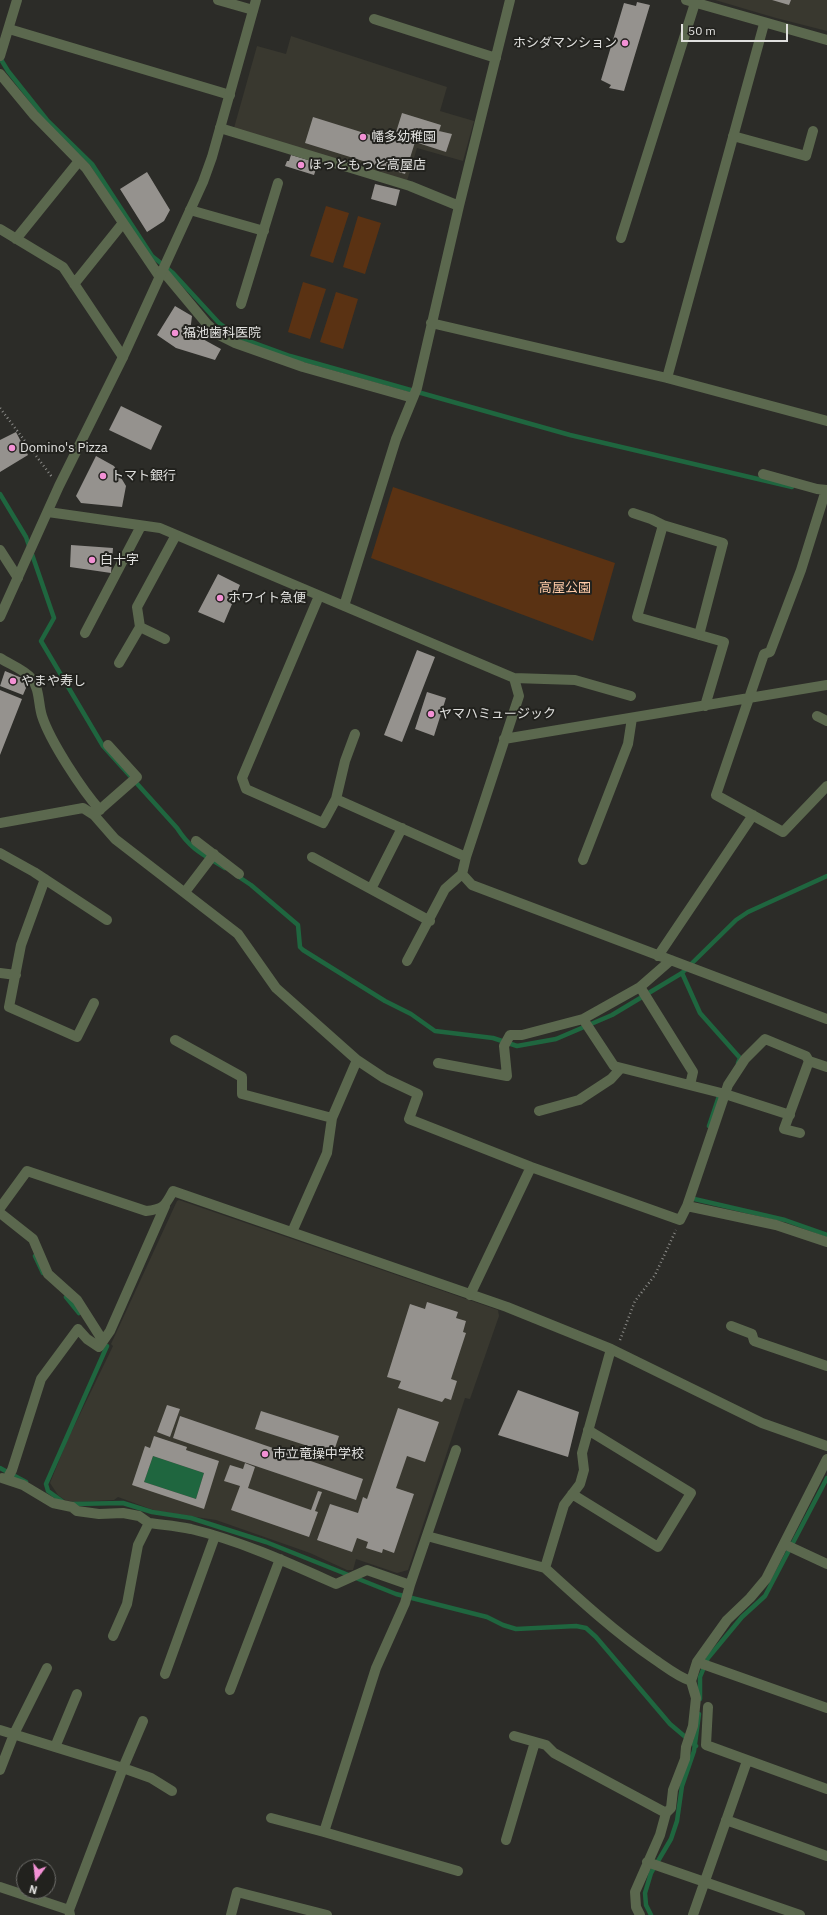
<!DOCTYPE html>
<html>
<head>
<meta charset="utf-8">
<style>
  body { margin:0 }
  #map { position:relative; width:827px; height:1915px; overflow:hidden; background:#2c2c28; font-family:"IBM Plex Sans",sans-serif }
  canvas { display:block }
  .north { position:absolute; left:16px; top:1859px; width:40px; height:40px; box-sizing:border-box; background:#22221e; border:1px solid #6e6e6b; border-radius:50%; rotate:195deg; font-size:11px; font-weight:700; line-height:16px; text-align:center; color:#e0e0de }
  .north::after { content:''; display:block; margin:auto; width:14px; height:18px; background:#f391d5; clip-path:polygon(50% 0,100% 100%,50% 72%,0 100%) }
  .scale { position:absolute; left:681px; top:24px; width:107px; height:18px; box-sizing:border-box; border:2px solid #e0e0de; border-top:0; padding-left:5px; font-size:12px; line-height:14px; white-space:nowrap; color:#e0e0de; -webkit-text-stroke:3px #22221e; paint-order:stroke }
</style>
</head>
<body>
<div id="map">
<canvas width="827" height="1915"></canvas>
<div class="north">N</div>
<div class="scale">50 m</div>
</div>
<script>
const ctx = document.querySelector('canvas').getContext('2d');
ctx.lineJoin = 'round';
function paint(path, color) { ctx.fillStyle = color; ctx.fill(path, 'evenodd'); }
function strokePath(path, color, width, dash) { ctx.strokeStyle = color; ctx.lineWidth = width; ctx.lineCap = dash ? 'butt' : 'round'; ctx.setLineDash(dash || []); ctx.stroke(path); }
function label(font, color, halo, rows, align = 'center') {
  ctx.font = font + ' "IBM Plex Sans","Noto Sans JP",sans-serif'; ctx.lineWidth = 4; ctx.setLineDash([]); ctx.textBaseline = 'middle'; ctx.strokeStyle = halo; ctx.fillStyle = color; for (const [text, x, y, turn = 0] of rows) {
    ctx.save(); ctx.translate(x, y); ctx.rotate((+turn || 0) * Math.PI / 180); ctx.textAlign = isNaN(turn) ? turn : align; if (halo) ctx.strokeText(text, 0, 0); ctx.fillText(text, 0, 0); ctx.restore();
  }
}
paint(new Path2D(`
  M715 0H827V31L776 18Z
  M291 36 447 87 440 111 474 121 463 161 417 148 407 181 234 128 257 46 286 54Z
  M179 1200 498 1310 499 1316 470 1399 465 1398 408 1570 397 1573 356 1559 353 1570H347L310 1553 216 1520 156 1511 118 1497 114 1500 74 1502 65 1500 58 1495 50 1483 67 1441 113 1346 111 1344 177 1201Z`), '#39382f');
paint(new Path2D(`
  M326 206 349 213 333 263 310 256Z
  M358 216 381 223 365 274 343 267Z
  M303 282 326 289 310 339 288 332Z
  M336 292 358 299 343 349 320 342Z
  M393 487 615 563 593 641 371 558Z`), '#5a3213');
paint(new Path2D(`
  M153 1456 204 1473 196 1499 144 1482Z`), '#1f663f');
strokePath(new Path2D(`
  M0 58 8 71 47 120 92 164 152 256 173 273 219 323 238 337 290 356 570 435 792 487
  M0 494 26 537 54 618 41 641 103 746 177 828C191 850 204 855 225 868
  M236 875 251 885 298 925 300 947 303 950 385 1001 411 1014 435 1031 493 1038 517 1046 556 1039 612 1015 682 973 736 920 748 912 827 876
  M682 973 700 1013 740 1058 738 1063
  M709 1126 720 1093
  M690 1198 785 1220 827 1235
  M35 1256 43 1273
  M66 1297 79 1313
  M0 1468 26 1482
  M62 1501 48 1491 46 1484 107 1346
  M71 1504 123 1503 152 1512 191 1518 266 1542 396 1594 487 1617 503 1625 516 1629 576 1626 586 1628 596 1637 670 1724 696 1746
  M700 1699V1677L708 1658 742 1617 765 1596 827 1478
  M651 1915 646 1905 645 1893 651 1873 671 1839 677 1821 682 1786 694 1751 699 1714`), '#1f663f', 4.5);
paint(new Path2D(`
  M772 0H791L789 5Z
  M637 2 650 5 624 91 609 88 611 85 601 80 624 3 636 6Z
  M402 113 441 125 439 131 452 134 446 152 415 142 405 174 305 143 313 117 393 142Z
  M291 155 318 163 314 175 285 166 287 161H289Z
  M147 172 170 210 164 221 147 232 120 189Z
  M375 184 400 190 396 206 371 199Z
  M175 306 192 316 190 332 221 349 215 360 176 348 157 335Z
  M121 406 162 426 151 450 109 430Z
  M16 432 28 455 0 472V440Z
  M96 456 114 466 126 486 122 507 81 503 76 496Z
  M71 545 113 548 111 573 70 567Z
  M218 574 240 585 224 623 198 612Z
  M417 650 435 657 402 742 384 735Z
  M5 671 29 681 23 695 0 686Z
  M0 690 22 699 0 755Z
  M427 692 446 698 434 736 415 729Z
  M427 1302 458 1312 456 1318 466 1321 463 1332 466 1333 451 1379 457 1381 451 1400 445 1398 442 1402 398 1388 401 1381 387 1377 410 1304 425 1309Z
  M518 1390 579 1412 568 1457 498 1435Z
  M167 1405 180 1409 170 1437 157 1432Z
  M398 1408 439 1422 425 1462 407 1456 396 1488 414 1494 394 1553 383 1549 382 1553 366 1548 368 1542 357 1538 352 1552 317 1540 330 1504 358 1513 363 1497 367 1499Z
  M261 1411 339 1436 333 1454 255 1429Z
  M180 1416 363 1479 356 1500 173 1438Z
  M154 1436 187 1447 186 1450 219 1461 204 1509 132 1485 145 1446 150 1448ZM153 1456 204 1473 196 1499 144 1482Z
  M245 1463 255 1467 248 1488 311 1510 318 1491 322 1492 315 1511 318 1512 309 1537 231 1510 240 1486 224 1481 230 1465 243 1469Z`), '#95928e');
strokePath(new Path2D(`
  M0 408 52 477
  M620 1340 635 1301 655 1275 676 1230`), '#8c8c89', 2.5, [1, 3]);
strokePath(new Path2D(`
  M218 0 253 10
  M686 0 827 40
  M374 19 496 58
  M9 29 230 95
  M0 56 17 0
  M0 74 34 115 86 168 159 276
  M220 128 410 186 459 206
  M733 136 806 156 813 131
  M190 210 264 231
  M0 229 63 267 123 357
  M621 238 695 3
  M16 239 79 161
  M162 270 207 324 219 335 235 343 303 367 413 398
  M74 284 123 223
  M241 304 278 183
  M431 323 667 378 827 421
  M667 378 764 24
  M763 474 817 489 827 490
  M826 490 801 570 770 652 764 654 716 795 783 832 827 786
  M48 512 160 528 514 678 519 696 466 857 462 874 472 885 827 1019
  M633 513 651 519 663 525 723 543 699 635
  M663 525 637 617 724 642 705 706
  M0 550 18 578
  M319 596 242 778 246 789 323 823 336 799 466 857
  M344 606 396 439 417 388 459 206 510 0
  M85 633 141 526
  M165 639 140 627 137 607 176 535
  M0 658C9 664 25 670 31 678 40 689 38 703 42 716 50 741 82 790 100 810
  M119 663 140 627
  M514 678 575 680 631 696
  M817 716 827 721
  M504 739 827 685
  M336 799 345 761 355 734
  M96 813 137 777 108 745
  M0 823 83 808 94 815 115 839 238 934 276 988 357 1060 332 1118 327 1153 292 1232
  M196 841 239 874
  M0 853 34 872 107 920
  M312 857 430 921
  M583 860 628 744 632 718
  M45 879 21 945 9 1007 77 1037 94 1003
  M371 889 402 828
  M185 892 214 854
  M658 956 753 815
  M407 961 445 889 462 874
  M0 973 16 975
  M640 987 693 1072 690 1085
  M583 1019 614 1066 725 1094 790 1115
  M175 1040 242 1077V1094L332 1118
  M357 1060 384 1078 418 1094 409 1119 531 1167 680 1220 687 1206 776 1225 827 1242
  M438 1063 507 1076 504 1046 510 1035H522L583 1019 640 987 671 960
  M539 1111 579 1100 611 1079 621 1068
  M800 1133 784 1129 809 1061
  M687 1206 728 1085 745 1059 765 1039 806 1056 809 1061 827 1067
  M0 1208 27 1171 146 1211C164 1209 165 1206 173 1191L507 1307 611 1349 762 1423 827 1446
  M0 1213 33 1239 48 1274 77 1300 103 1341
  M470 1295 531 1167
  M731 1326 752 1334 754 1341 827 1366
  M827 1459 766 1579 750 1598 727 1620 697 1662 827 1708
  M2 1478 23 1485 53 1503 72 1507 77 1511 99 1514 123 1513 139 1516 149 1523 138 1545 127 1604 113 1636
  M7 1479 12 1470 41 1379 78 1329 87 1339 99 1347 110 1331 165 1206
  M572 1494 658 1547 691 1493 588 1430
  M149 1523C163 1525 177 1526 191 1529 241 1541 289 1563 336 1584L367 1570 410 1585 456 1450
  M427 1536 545 1568 564 1505 580 1484 584 1470 582 1453 611 1349
  M784 1544 827 1564
  M545 1568C580 1600 615 1632 654 1659 666 1667 678 1677 691 1681
  M165 1674 215 1536
  M230 1690 280 1559
  M708 1707 706 1745 827 1789
  M143 1721 123 1768 151 1778 172 1791
  M0 1730 123 1768 69 1910 70 1915
  M514 1736 546 1745 554 1753 666 1813 660 1835 635 1892 636 1907 640 1915
  M55 1747 77 1694
  M0 1770 14 1734 47 1668
  M666 1813 671 1808 673 1790 685 1759 686 1747 693 1726 696 1698 691 1681 697 1662
  M271 1818 324 1832 458 1871
  M726 1820 827 1856
  M324 1832 376 1668 405 1603 410 1585
  M506 1840 535 1742
  M647 1862 800 1915
  M0 1887 69 1910
  M231 1915 237 1892 327 1915
  M693 1915 747 1761`), '#5b684e', 10);
strokePath(new Path2D(`
  M0 617 59 486 123 357 203 182 212 157 256 0`), '#5b684e', 10);
for (const [x, y, r, color] of [
  [625,43,4,"#f391d5"],
  [363,137,4,"#f391d5"],
  [301,165,4,"#f391d5"],
  [175,333,4,"#f391d5"],
  [12,448,4,"#f391d5"],
  [103,476,4,"#f391d5"],
  [92,560,4,"#f391d5"],
  [220,598,4,"#f391d5"],
  [13,681,4,"#f391d5"],
  [431,714,4,"#f391d5"],
  [265,1454,4,"#f391d5"]
]) { const dot = new Path2D(); dot.arc(x, y, r, 0, 2 * Math.PI); ctx.fillStyle = color; ctx.fill(dot); strokePath(dot, '#22221e', 1.5); }
label('13px', '#e0e0de', '#22221e', [
  ["ホシダマンション",617,43,"right"],
  ["幡多幼稚園",371,137],
  ["ほっともっと高屋店",309,165],
  ["福池歯科医院",183,333],
  ["Domino's Pizza",20,448],
  ["トマト銀行",111,476],
  ["白十字",100,560],
  ["ホワイト急便",228,598],
  ["やまや寿し",21,681],
  ["ヤマハミュージック",439,714],
  ["市立竜操中学校",273,1454]
], 'left');
label('13px', '#ffcba8', '#22221e', [
  ["高屋公園",565,588]
]);
</script>
</body>
</html>
